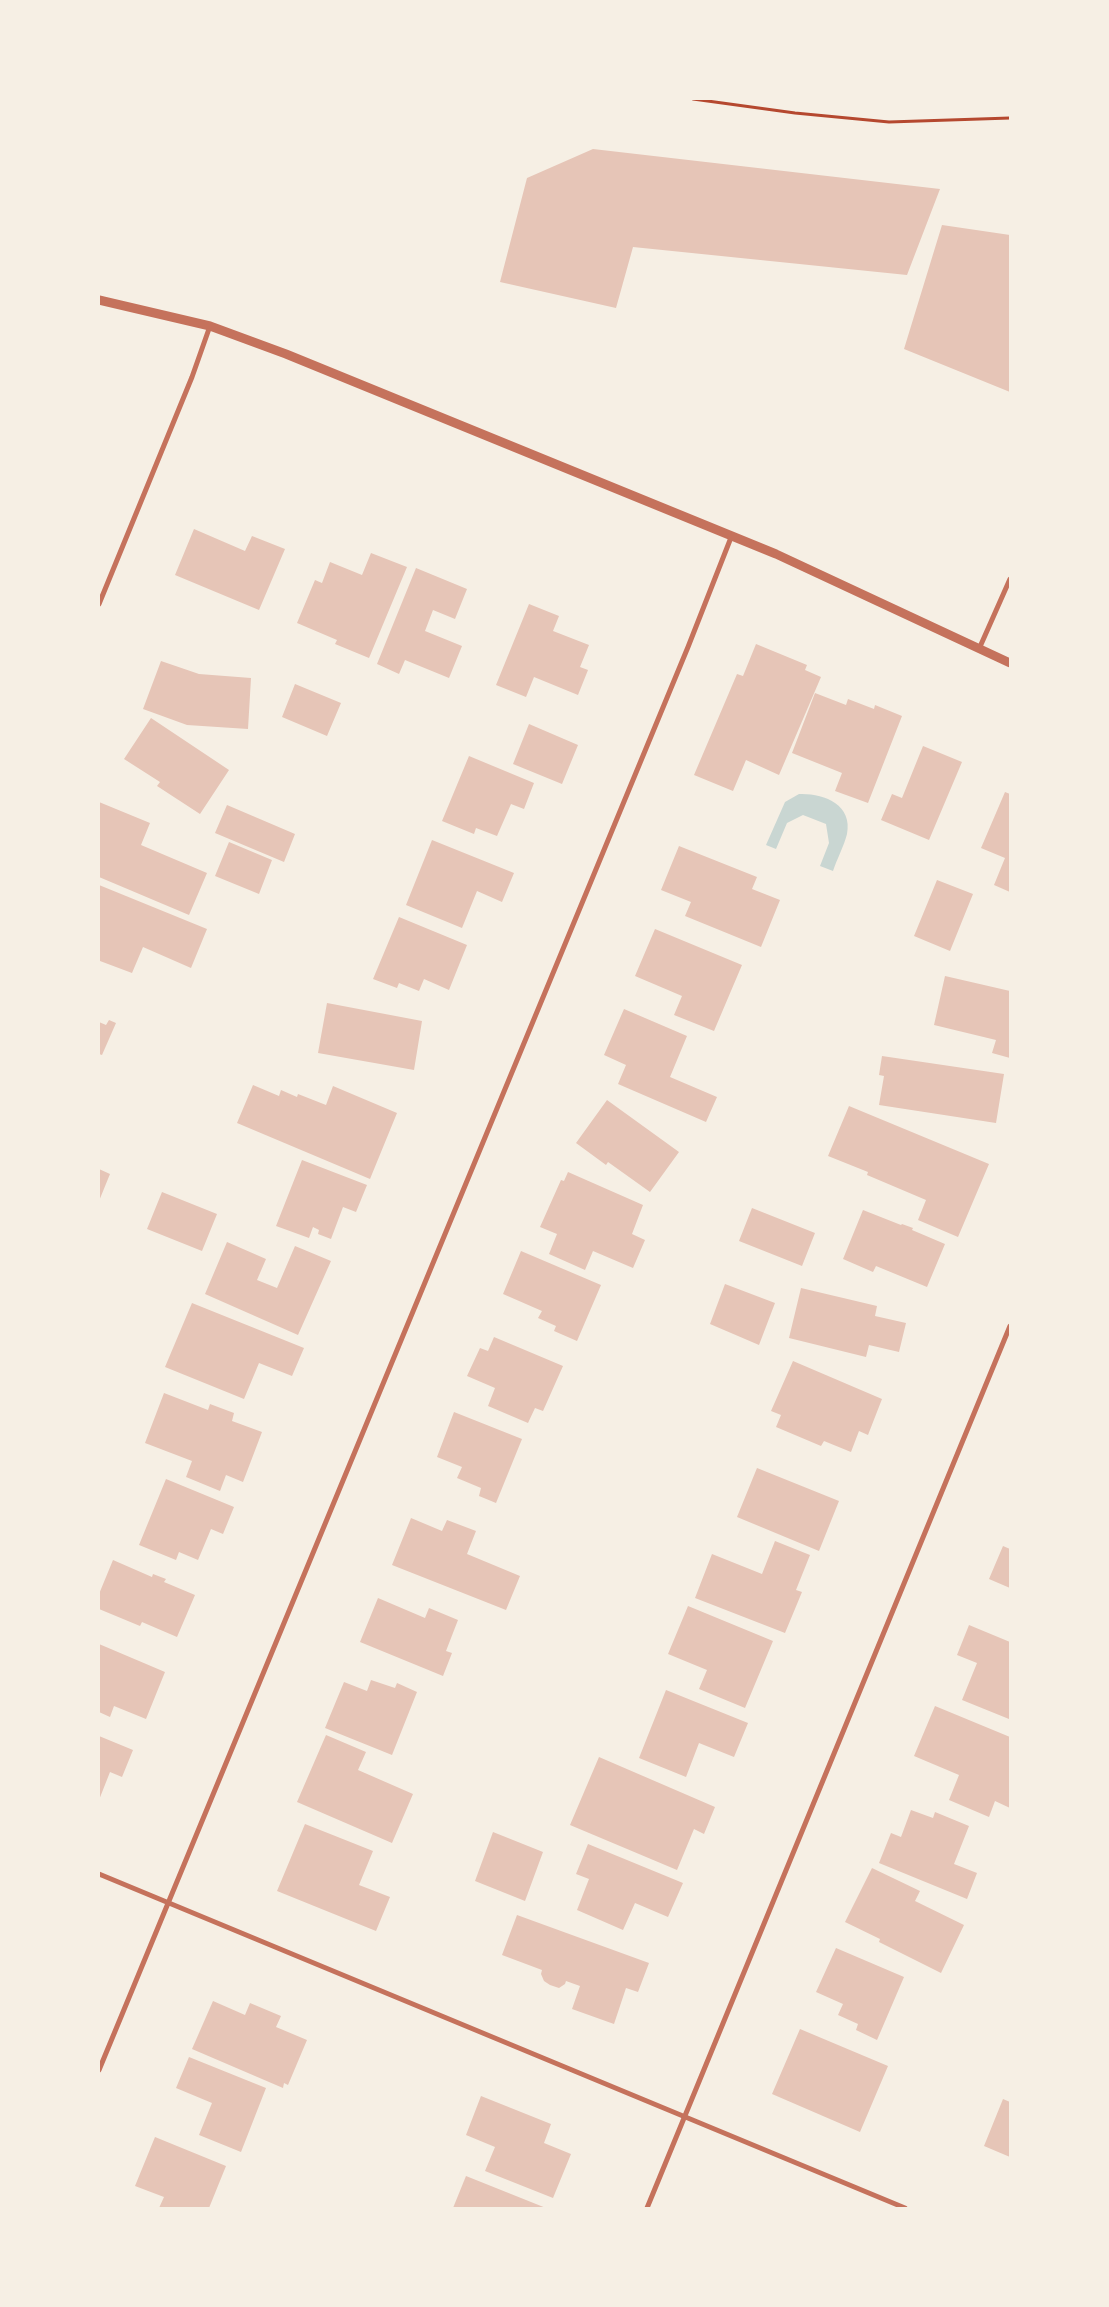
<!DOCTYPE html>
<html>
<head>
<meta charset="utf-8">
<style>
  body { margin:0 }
  #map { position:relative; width:1109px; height:2307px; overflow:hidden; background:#f6efe4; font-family:"PT Sans Narrow",sans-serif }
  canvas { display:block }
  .frame { position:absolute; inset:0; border:100px solid #f6efe4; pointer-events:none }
</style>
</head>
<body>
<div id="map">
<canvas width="1109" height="2307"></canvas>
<div class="frame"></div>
</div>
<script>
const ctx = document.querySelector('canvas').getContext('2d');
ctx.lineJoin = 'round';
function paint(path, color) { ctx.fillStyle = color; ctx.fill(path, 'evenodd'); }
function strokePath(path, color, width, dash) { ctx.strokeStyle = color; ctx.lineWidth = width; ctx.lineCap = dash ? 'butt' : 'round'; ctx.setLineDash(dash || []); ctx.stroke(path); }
paint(new Path2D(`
  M799 794C823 793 853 804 847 834 844 846 837 859 833 871L820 866 829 843 826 824 803 815 787 823 776 849 766 845 785 802Z`), '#c9d6d2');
paint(new Path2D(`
  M593 149 940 189 907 275 633 247 616 308 500 282 527 178Z
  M942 225 1010 235V392L904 349Z
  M194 529 245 551 252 536 285 549 259 610 175 575Z
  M371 553 407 567 369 658 335 644 337 640 297 623 315 580 322 583 330 562 362 575Z
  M416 568 467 589 455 619 433 610 425 631 462 646 449 678 405 660 399 674 377 664Z
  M529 604 559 616 553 631 589 645 580 667 588 670 578 695 534 677 526 697 496 685Z
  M756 644 807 665 805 670 821 677 779 775 746 760 733 791 694 775 737 674 743 676Z
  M161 661 199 674 251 678 248 729 187 725 143 709Z
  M295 684 341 703 327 736 282 717Z
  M815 693 846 705 848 699 874 709 875 705 902 716 868 803 835 791 842 773 792 753Z
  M151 718 229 770 200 814 157 786 160 782 124 759Z
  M529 724 578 745 562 784 513 764Z
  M923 746 962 762 929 840 881 820 892 794 902 798Z
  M469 756 534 783 524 809 511 804 497 836 476 828 474 834 442 821Z
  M1005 792 1010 794V892L994 885 1005 858 981 848Z
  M99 802 150 823 141 845 207 873 189 915 99 877Z
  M227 805 295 834 284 862 215 833Z
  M432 840 514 873 502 902 477 891 462 928 406 905Z
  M229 842 272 860 259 894 215 876Z
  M679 846 757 877 752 889 780 900 761 947 685 916 691 902 661 890Z
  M937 880 973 894 950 951 914 936Z
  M99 885 207 929 191 968 143 947 132 973 100 961 99 964Z
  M399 917 467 945 449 990 424 979 419 991 399 983 397 988 373 979Z
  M655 929 742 965 714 1031 674 1015 682 996 635 976Z
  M945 976 1010 991V1058L992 1053 996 1040 934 1025Z
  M327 1003 422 1021 414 1070 318 1053Z
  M624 1009 687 1036 670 1077 717 1097 706 1122 618 1084 626 1065 604 1055Z
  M109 1020 116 1023 102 1055 99 1054V1022L106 1025Z
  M882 1056 1004 1074 996 1123 879 1105 884 1076 879 1075Z
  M253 1085 279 1096 281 1090 297 1097 298 1094 326 1105 333 1086 397 1113 370 1179 237 1123Z
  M607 1100 679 1152 650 1192 608 1162 606 1165 576 1143Z
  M849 1106 989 1164 958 1237 918 1220 926 1200 867 1175 868 1172 828 1156Z
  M302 1160 367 1185 356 1212 343 1207 331 1239 318 1234 319 1230 313 1227 309 1238 276 1226Z
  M99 1169 110 1174 99 1201Z
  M568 1172 643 1205 632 1234 645 1240 633 1268 593 1251 585 1270 549 1254 557 1234 540 1227 561 1180 564 1181Z
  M162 1192 217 1214 202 1251 147 1229Z
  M752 1208 815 1233 802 1266 739 1241Z
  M863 1210 901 1225 902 1224 913 1228 912 1230 945 1244 927 1287 876 1266 873 1272 843 1259Z
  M227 1242 266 1259 257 1280 277 1288 295 1246 331 1261 298 1335 205 1294Z
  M521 1251 601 1285 577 1341 554 1331 556 1326 538 1318 542 1311 503 1294Z
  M725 1284 775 1303 759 1345 710 1324Z
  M801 1288 877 1306 875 1316 906 1323 899 1352 869 1345 866 1357 789 1338Z
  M192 1303 304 1348 292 1376 259 1363 244 1399 165 1367Z
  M494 1337 563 1366 543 1411 535 1408 528 1423 488 1406 495 1388 467 1376 480 1348 488 1351Z
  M793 1361 882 1399 868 1435 859 1431 851 1452 824 1441 821 1446 776 1427 781 1415 771 1411Z
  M164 1393 208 1410 210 1404 234 1413 232 1421 262 1432 243 1482 226 1475 220 1491 186 1477 192 1461 145 1443Z
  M454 1412 522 1439 496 1503 479 1496 481 1488 457 1478 462 1467 437 1457Z
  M757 1468 839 1501 819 1551 737 1517Z
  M166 1479 234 1507 223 1534 211 1529 198 1560 179 1552 176 1560 139 1545Z
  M411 1518 442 1531 447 1520 476 1531 467 1554 520 1576 506 1610 392 1565Z
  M775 1541 810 1555 796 1590 802 1592 785 1633 695 1598 712 1554 762 1574Z
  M1003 1546 1010 1549V1588L989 1579Z
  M113 1560 152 1577 153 1574 166 1579 164 1582 195 1595 177 1637 142 1622 140 1626 99 1609V1594Z
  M378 1598 425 1618 429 1608 458 1620 446 1651 452 1653 443 1676 360 1642Z
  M688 1606 773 1641 745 1708 699 1689 707 1670 668 1654Z
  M969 1625 1010 1642 1009 1719 962 1700 977 1663 957 1655Z
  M99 1644 165 1672 146 1719 114 1706 110 1717 99 1712Z
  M371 1680 395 1688 397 1683 417 1692 392 1755 325 1728 344 1682 367 1691Z
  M666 1690 748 1723 734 1757 699 1743 686 1777 639 1758Z
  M935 1706 1010 1737V1808L995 1801 989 1817 949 1800 959 1775 914 1756Z
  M326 1735 366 1752 358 1770 413 1794 392 1843 297 1802Z
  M99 1736 133 1750 122 1777 110 1772 99 1800Z
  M599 1757 715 1807 704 1834 694 1829 677 1870 570 1825Z
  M911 1810 933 1818 935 1812 969 1826 954 1864 977 1873 967 1899 879 1863 891 1833 901 1837Z
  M305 1824 373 1851 359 1885 390 1897 376 1931 277 1891Z
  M493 1832 543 1852 525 1901 475 1881Z
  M588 1844 683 1883 668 1917 635 1903 623 1930 577 1910 589 1879 576 1874Z
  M872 1868 920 1891 915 1901 964 1925 941 1973 879 1942 880 1939 845 1922Z
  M517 1915 649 1963 638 1992 626 1988 614 2024 572 2009 580 1986 566 1981 565 1984 559 1988 550 1985 544 1981 541 1974 542 1970 502 1955Z
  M836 1948 904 1977 877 2040 856 2030 858 2024 838 2015 843 2004 816 1992Z
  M213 2001 245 2015 250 2003 281 2016 276 2027 307 2040 288 2085 284 2083 283 2088 192 2049Z
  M800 2029 888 2066 860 2132 772 2094Z
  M189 2057 266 2088 241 2152 199 2135 212 2103 176 2088Z
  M481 2096 551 2124 544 2143 571 2154 553 2198 485 2171 495 2147 466 2135Z
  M1003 2099 1010 2102V2157L984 2146Z
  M155 2137 226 2166 209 2208H159L164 2197 135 2186Z
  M466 2176 546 2208H453Z`), '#e6c5b7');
strokePath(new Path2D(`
  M693 99 795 113 889 122 1010 118`), '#b5482f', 3);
strokePath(new Path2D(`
  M99 604 192 377 210 326
  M979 649 1010 579
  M99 1874 905 2208
  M99 2070 688 647 732 535
  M647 2208 1010 1326`), '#c5725c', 5);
strokePath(new Path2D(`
  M99 300 210 326 286 354 776 554 1010 663`), '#c5725c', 9);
</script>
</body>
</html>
